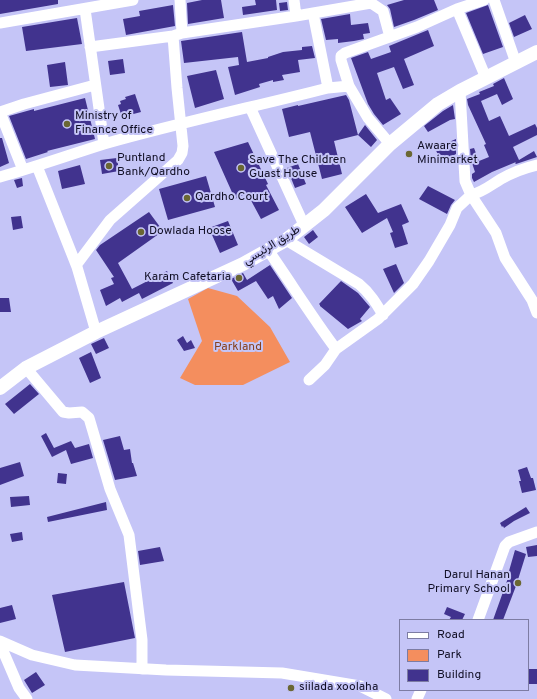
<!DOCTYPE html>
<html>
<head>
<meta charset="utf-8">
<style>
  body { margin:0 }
  #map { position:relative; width:537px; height:699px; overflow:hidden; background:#c5c5f7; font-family:Overpass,sans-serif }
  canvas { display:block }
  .legend { position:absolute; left:399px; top:619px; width:130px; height:72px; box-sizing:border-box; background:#c5c5f7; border:1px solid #7d7ca3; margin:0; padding:5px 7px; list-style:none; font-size:12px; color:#110f25 }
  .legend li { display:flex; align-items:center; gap:8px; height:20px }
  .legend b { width:20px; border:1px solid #7d7ca3 }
</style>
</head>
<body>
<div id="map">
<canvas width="537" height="699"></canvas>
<ul class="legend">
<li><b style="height:5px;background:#fff"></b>Road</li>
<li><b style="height:11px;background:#f48e5e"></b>Park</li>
<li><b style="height:11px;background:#41338e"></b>Building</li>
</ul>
</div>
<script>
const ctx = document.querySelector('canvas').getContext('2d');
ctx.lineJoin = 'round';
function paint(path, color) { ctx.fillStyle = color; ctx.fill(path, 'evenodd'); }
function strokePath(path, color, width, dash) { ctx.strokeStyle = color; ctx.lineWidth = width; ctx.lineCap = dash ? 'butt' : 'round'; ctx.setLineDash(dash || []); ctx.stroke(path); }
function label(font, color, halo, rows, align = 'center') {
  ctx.font = font + ' Overpass,Vazirmatn,sans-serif'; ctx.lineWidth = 4; ctx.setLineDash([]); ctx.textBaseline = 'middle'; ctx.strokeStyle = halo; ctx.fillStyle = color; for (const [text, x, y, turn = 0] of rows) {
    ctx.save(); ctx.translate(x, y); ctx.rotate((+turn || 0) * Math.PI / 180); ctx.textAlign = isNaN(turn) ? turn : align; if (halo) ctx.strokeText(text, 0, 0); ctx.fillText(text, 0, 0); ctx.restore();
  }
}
paint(new Path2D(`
  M208 288 237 296 270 327 290 362 243 385H195L180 378 202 341 188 299Z`), '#f48e5e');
paint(new Path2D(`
  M0 0H58V4L0 14Z
  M202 0H221L224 18 188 24 187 3Z
  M255 0H276L277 10 243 15 242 7 256 5Z
  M404 0H434L438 10 414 20 394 27 390 9 387 5Z
  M287 2 288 10 280 11 279 3Z
  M173 5 175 26 126 35 123 19 140 16 139 11Z
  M488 5 503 47 483 54 466 13Z
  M350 14 351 25 368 23 370 33 363 34 364 39 354 41 338 43V39L326 40 321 19Z
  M525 15 532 29 514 37 509 23Z
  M77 18 82 44 26 51 22 27Z
  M428 30 434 46 404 59 414 85 403 89 394 67 377 73 386 100 390 98 401 114 383 125 374 114 368 104 351 58 368 52 371 59 391 52 389 46Z
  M242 32 247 62 268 58V57L283 52 302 50V47L312 46 315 58 298 60 300 72 282 75 284 80 273 82V80L259 84 260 87 235 95 228 67 239 65 238 57 184 63 181 41Z
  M123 59 125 73 110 75 108 61Z
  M65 62 68 85 50 87 47 65Z
  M216 70 224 99 195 108 187 76Z
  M504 78 513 99 502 105 497 94 481 101 489 121 500 116 509 136 535 124 537 128V135L513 147 519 160 534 151 537 157 516 164 515 163 516 162 492 172 474 182 472 178V174L475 172 471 160 470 149 474 148 479 161 489 157 484 145 486 144 468 105 467 99 480 94 479 92 494 86 493 84Z
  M135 94 141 112 122 117 118 105 121 104 120 101 126 99 125 97Z
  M346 95 349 100 358 135 334 141 342 174 322 179 310 132 289 137 282 109 298 105V106Z
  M85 98 95 139 47 151 48 152 26 159 9 116 34 109V111Z
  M453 105 455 119 450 120 428 132 424 126 443 111Z
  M365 125 377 140 371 147 358 135Z
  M0 138H2L9 163 0 167Z
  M456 139V154L441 162 435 148Z
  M248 142 268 184 266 185 279 210 261 219 247 193 235 199 214 152Z
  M117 158 119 171 102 174 100 160Z
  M298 164 306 184 295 188 287 168Z
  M80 165 85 184 62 189 58 171Z
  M206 176 215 207 168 220 159 189Z
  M22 178 23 186 17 188 14 180Z
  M428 186 455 200 451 205 447 214 419 199Z
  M366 194 378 213 401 204 409 222 402 225 408 244 395 248 390 233 393 232 387 218 362 233 345 207Z
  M149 212 163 231 118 263 132 289 167 271 173 283 142 299 139 293 122 302 120 298 106 306 100 290 114 284 111 278 114 277 96 250 100 245Z
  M21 216 23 228 13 230 11 217Z
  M228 221 238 245 220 253 209 228Z
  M313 230 318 237 309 244 304 237Z
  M396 264 404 283 394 293 383 269Z
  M270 265 292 298 279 309 273 296 268 299 256 281 238 291 231 279 243 273 247 280Z
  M341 281 358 293 370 307 360 319 362 321 348 329 320 306V305L319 304Z
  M0 298H9L11 312H0Z
  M183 336 187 343 191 340 195 348 184 351 177 340Z
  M104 338 109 348 96 354 91 344Z
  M91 352 101 378 90 383 79 358Z
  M30 384 39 394 14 414 5 404Z
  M46 433 54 448 71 441 75 448 89 444 93 458 71 464 66 450 52 457 41 436Z
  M120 436 124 450 130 449 132 463H133L137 476 115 480 103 440Z
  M20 462 24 476 0 485V468Z
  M527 467 531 478H533L536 490 522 493 519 481H521L518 470Z
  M58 473 67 474 66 484 57 483Z
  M29 496 30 505 11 507 10 497Z
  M106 502 107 510 48 522 47 517Z
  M526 507 530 513 514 521 504 528 503 526 502 527 500 523Z
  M22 532 23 540 12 542 10 534Z
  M537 545V556L528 557 526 547Z
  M160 547 164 561 140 565 138 551Z
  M515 550 526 554 516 586 503 620H493L508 578H507Z
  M124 582 135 638 65 652 52 595Z
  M12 605 16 619 0 623V608Z
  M447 607 465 614 462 620H449L451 617 444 614Z
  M528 669H537V684H528Z
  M36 672 45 685 32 693 24 680Z`), '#41338e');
strokePath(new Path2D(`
  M180 0 182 33
  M294 0 296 16
  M494 0 516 63
  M85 9 104 144
  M457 9 486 78
  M313 13 328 88
  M0 23 133 0
  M90 47 173 36 182 33 296 16 371 3 383 11 390 37
  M250 107 304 225
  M0 112 24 104 95 85
  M0 112 23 170
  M390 144 368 118 349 86 341 60V56L345 53 417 27 457 9 484 0
  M537 165C524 168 513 172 501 179 491 185 483 192 471 195L496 233 505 258 532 300 537 313
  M37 166 77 267 96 332
  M0 177C35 167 69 155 104 144 178 123 253 107 328 88L349 86
  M286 240 359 284C370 293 376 303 383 315
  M268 250C291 283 312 317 336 349
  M77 267V264L110 220 178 160 182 153 183 146 177 88 173 36
  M26 368 63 412 69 413 82 412 89 418 110 489 129 535 142 640V669
  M309 380 325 365 336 349 378 319 413 284 429 261 450 225 457 208 471 195 465 181 460 91
  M478 620 505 546 509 542 537 532
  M0 641 32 655 75 665 166 670 282 673 360 686 386 699
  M0 644 19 688 27 699
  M417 699 421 690`), '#fff', 11);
strokePath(new Path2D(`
  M0 388 26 368 96 332 243 264 286 240 324 210 390 144 438 104 460 91 537 52`), '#fff', 14);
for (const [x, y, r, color] of [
  [67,124,4,"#6a6733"],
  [409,154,4,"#6a6733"],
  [109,166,4,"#6a6733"],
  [241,168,4,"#6a6733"],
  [187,198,4,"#6a6733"],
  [141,232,4,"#6a6733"],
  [239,278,4,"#6a6733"],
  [518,583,4,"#6a6733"],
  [291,688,4,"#6a6733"]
]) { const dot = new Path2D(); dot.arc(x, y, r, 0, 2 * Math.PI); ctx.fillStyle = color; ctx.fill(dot); strokePath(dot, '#c5c5f7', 1.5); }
label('12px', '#110f25', '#c5c5f7', [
  ["Ministry of",75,117],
  ["Finance Office",75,131],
  ["Awaare",417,147],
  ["Minimarket",417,161],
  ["Puntland",117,159],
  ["Bank/Qardho",117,173],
  ["Save The Children",249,161],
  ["Guast House",249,175],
  ["Qardho Court",195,198],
  ["Dowlada Hoose",149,232],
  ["Karam Cafetaria",231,278,"right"],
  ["Darul Hanan",510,576,"right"],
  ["Primary School",510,590,"right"],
  ["siilada xoolaha",299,688]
], 'left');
label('12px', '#110f25', '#c5c5f7', [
  ["طريق الرئيسي",272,246,-32]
]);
label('12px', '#85411f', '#c5c5f7', [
  ["Parkland",238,348]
]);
</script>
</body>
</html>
